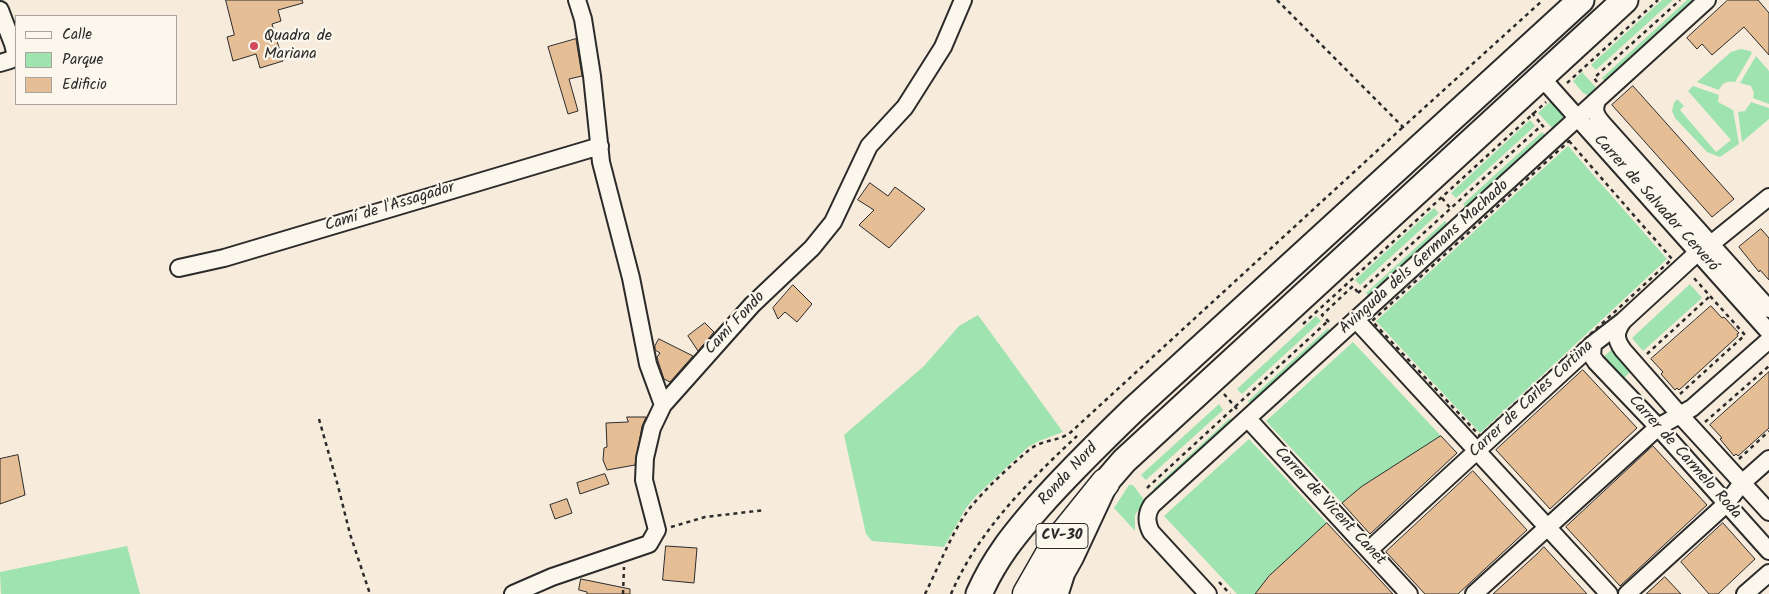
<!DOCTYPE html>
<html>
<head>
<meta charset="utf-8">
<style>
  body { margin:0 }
  #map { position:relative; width:1769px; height:594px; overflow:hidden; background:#f7ecdb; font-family:Kalam,sans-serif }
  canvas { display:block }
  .legend { position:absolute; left:15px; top:15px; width:162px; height:90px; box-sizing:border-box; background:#fbf7ec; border:1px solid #a8a59f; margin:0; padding:6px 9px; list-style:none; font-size:15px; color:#2b2b2b }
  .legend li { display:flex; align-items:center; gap:10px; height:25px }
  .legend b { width:25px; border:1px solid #a8a59f }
</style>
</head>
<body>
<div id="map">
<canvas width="1769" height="594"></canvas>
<ul class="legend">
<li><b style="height:6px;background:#fbf7ec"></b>Calle</li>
<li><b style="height:14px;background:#9ee3b0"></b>Parque</li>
<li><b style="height:14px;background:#e6be96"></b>Edificio</li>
</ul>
</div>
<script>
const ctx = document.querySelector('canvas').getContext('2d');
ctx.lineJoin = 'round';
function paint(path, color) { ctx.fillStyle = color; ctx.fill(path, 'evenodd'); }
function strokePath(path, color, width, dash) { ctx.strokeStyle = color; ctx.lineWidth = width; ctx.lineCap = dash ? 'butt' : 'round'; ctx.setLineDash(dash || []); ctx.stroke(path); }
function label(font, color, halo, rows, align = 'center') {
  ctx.font = font + ' Kalam,sans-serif'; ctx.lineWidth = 4.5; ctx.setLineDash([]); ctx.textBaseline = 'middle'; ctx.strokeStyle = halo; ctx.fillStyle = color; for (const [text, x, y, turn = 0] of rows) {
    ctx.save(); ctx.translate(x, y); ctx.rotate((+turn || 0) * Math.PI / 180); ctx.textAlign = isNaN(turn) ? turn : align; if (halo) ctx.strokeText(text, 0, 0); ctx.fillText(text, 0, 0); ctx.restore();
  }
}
paint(new Path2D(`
  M1662 0H1673L1596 70 1591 65Z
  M1687 0H1698L1607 83 1602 78Z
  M1741 49 1750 51 1752 53 1735 82C1726 81 1723 82 1719 90L1697 82 1731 52Z
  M1756 56 1769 71V104L1753 98 1754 93 1751 86 1740 83Z
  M1582 72 1599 91 1590 96 1583 93 1573 81Z
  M1693 86 1719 95 1718 102 1733 110 1739 144 1720 157 1707 152 1675 118 1672 111 1674 103 1677 99 1684 106 1680 110 1716 152 1731 140 1688 91Z
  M1552 100 1563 116 1561 125 1555 131 1538 113Z
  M1751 102 1769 108V119L1742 142 1738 112 1745 111Z
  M1530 120 1535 126 1456 198 1451 193Z
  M1542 132 1547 137 1468 210 1463 204Z
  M1568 146 1667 259 1480 433 1376 321Z
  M1434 208 1439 213 1360 285 1355 280Z
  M1445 221 1450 226 1371 299 1366 293Z
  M1690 284 1702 298 1643 351 1632 338Z
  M978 315 1063 432 1039 441 1028 447 976 496 966 508 944 547 872 541 866 534 844 435 924 366 959 326Z
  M1316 316 1321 321 1242 394 1237 389Z
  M1328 328 1333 334 1253 406 1248 401Z
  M1353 342 1441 436 1361 487 1342 503 1266 421Z
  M1611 350H1614L1632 370 1622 380 1603 359V357Z
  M1219 404 1223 410 1146 480 1141 475Z
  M1230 418 1235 424 1158 494 1153 489Z
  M1249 439 1327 523 1268 577 1255 594H1237L1164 516Z
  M1129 485H1133L1145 501 1135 515V531L1114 508Z
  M127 546 140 594H1L0 572Z`), '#9ee3b0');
const building = new Path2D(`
  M226 0H302L303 3 278 10 281 21 272 24 283 61 260 68 256 54 233 61 227 37 234 35Z
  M1728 0H1758L1769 13V55L1744 27 1712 55 1702 44 1697 49 1687 38Z
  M576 39 582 76 569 79 578 111 568 114 548 47Z
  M1633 86 1734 199 1712 217 1612 105Z
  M870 183 888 196 895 187 925 209 889 248 859 225 874 210 858 200Z
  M1761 229 1769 238V280L1760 270 1759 272 1739 247Z
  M793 285 812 304 797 322 785 312 778 319 773 308Z
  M1711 306 1722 318 1724 317 1739 333 1737 334 1738 336 1679 390 1677 388 1675 390 1661 374 1663 372 1651 359Z
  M705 323 714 332 698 351 688 336Z
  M659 339 693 356 670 382 664 379 658 361 657 357 660 353 655 350V346Z
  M1583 370 1637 428 1550 509 1496 450Z
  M1769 372V428L1738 456 1736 454 1734 456 1720 439 1722 438 1710 425Z
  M627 417H646L642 426 635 465 607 470 603 460 604 448 607 447 606 423 628 422Z
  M1441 436 1457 453 1370 534 1342 503 1361 487Z
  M1653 446 1707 505 1620 586 1566 527Z
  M18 455 25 495 0 504V459Z
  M1473 471 1527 530 1458 594H1425L1386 552Z
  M605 474 609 484 580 494 577 483Z
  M567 499 572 513 555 519 550 505Z
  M1327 523 1393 594H1255L1269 576Z
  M1723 523 1755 559 1718 594H1709L1681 562Z
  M666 546 697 548 694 583 663 580Z
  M1544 547 1587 594H1493L1538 553Z
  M1665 577 1681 594H1646L1659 582Z
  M581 579 630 589V594H587V592L579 590Z`);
paint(building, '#e6be96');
strokePath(building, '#2b2b2b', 1);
const street = new Path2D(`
  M577 0 583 19 592 76 601 162 631 278 648 364 663 405
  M0 10 13 44 16 56 10 60 0 63
  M1541 77 1769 332
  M1597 101C1593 111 1596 116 1603 124L1769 309
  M1711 244 1769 197
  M179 268 224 258 600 146
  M1357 321 1609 594
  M1623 321C1615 332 1615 339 1623 350L1680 415 1769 512
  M1593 344 1592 356 1596 362 1658 427 1769 551
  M1248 419 1409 594
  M1369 550 1593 344 1623 321 1697 253
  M513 594 552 577 649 544 657 530 644 480 645 458 652 428 663 405 752 305 812 248 833 222 869 146 905 107 943 47 963 0
  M1208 594 1151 532C1146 522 1146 514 1152 505L1707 0
  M1474 594 1658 427 1692 408 1769 340
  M1627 594 1726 504 1742 483 1769 459
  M1745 594 1769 573`);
const primary = new Path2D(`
  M979 594C995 558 1014 535 1039 506 1069 472 1101 441 1133 410L1581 0
  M1055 594 1062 572 1071 556 1105 483 1124 461 1625 0`);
const highway = new Path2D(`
  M1027 594 1055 545 1105 483`);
strokePath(street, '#2b2b2b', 20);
strokePath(primary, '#2b2b2b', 29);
strokePath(highway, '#2b2b2b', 31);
strokePath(new Path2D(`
  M1277 0 1403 127 1543 0
  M1597 82 1594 78 1680 0
  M1567 83 1658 0
  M1532 113 1542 125
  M1569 141 1672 259 1480 436 1372 321Z
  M1442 198 1451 209
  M1358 293 1542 125 1545 129
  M1329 322 1322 315 1353 286 1359 294
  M1303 324 1546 102
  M1647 354 1710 296
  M1224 394 1237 409
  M1680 394 1745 335 1693 277
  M319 419 338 486 350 534 370 594
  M1705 422 1769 366
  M1739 459 1769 431
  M1147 488 1328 321
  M671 527 705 517 765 510
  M1219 582 1230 594
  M623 594 624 567
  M925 594C939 566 951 534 969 509 986 488 1009 467 1029 450 1042 439 1059 442 1071 432L1403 127
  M951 594C978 531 1028 482 1077 436`), '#2b2b2b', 2.5, [4, 4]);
strokePath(street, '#fbf7ec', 16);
strokePath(primary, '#fbf7ec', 25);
strokePath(highway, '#fbf7ec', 28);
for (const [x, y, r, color] of [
  [254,46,5,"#d1495b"]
]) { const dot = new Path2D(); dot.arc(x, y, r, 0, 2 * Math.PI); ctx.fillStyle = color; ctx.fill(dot); strokePath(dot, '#fbf7ec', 2); }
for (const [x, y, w] of [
  [1062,536,52]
]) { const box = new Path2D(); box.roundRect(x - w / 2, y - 12.5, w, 25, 4); ctx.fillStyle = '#fbf7ec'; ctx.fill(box); strokePath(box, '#2b2b2b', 1); }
label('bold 15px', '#2b2b2b', null, [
  ["CV-30",1062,536]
]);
label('16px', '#2b2b2b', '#fbf7ec', [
  ["Quadra de",264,37],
  ["Mariana",264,55]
], 'left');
label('16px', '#2b2b2b', '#fbf7ec', [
  ["Carrer de Salvador Cerveró",1655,204,48],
  ["Camí de l'Assagador",390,208,-17],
  ["Avinguda dels Germans Machado",1425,258,-42],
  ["Camí Fondo",736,324,-47],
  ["Carrer de Carles Cortina",1532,400,-43],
  ["Carrer de Carmelo Roda",1684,458,48],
  ["Ronda Nord",1069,475,-47],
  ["Carrer de Vicent Canet",1329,507,47]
]);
</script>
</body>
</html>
